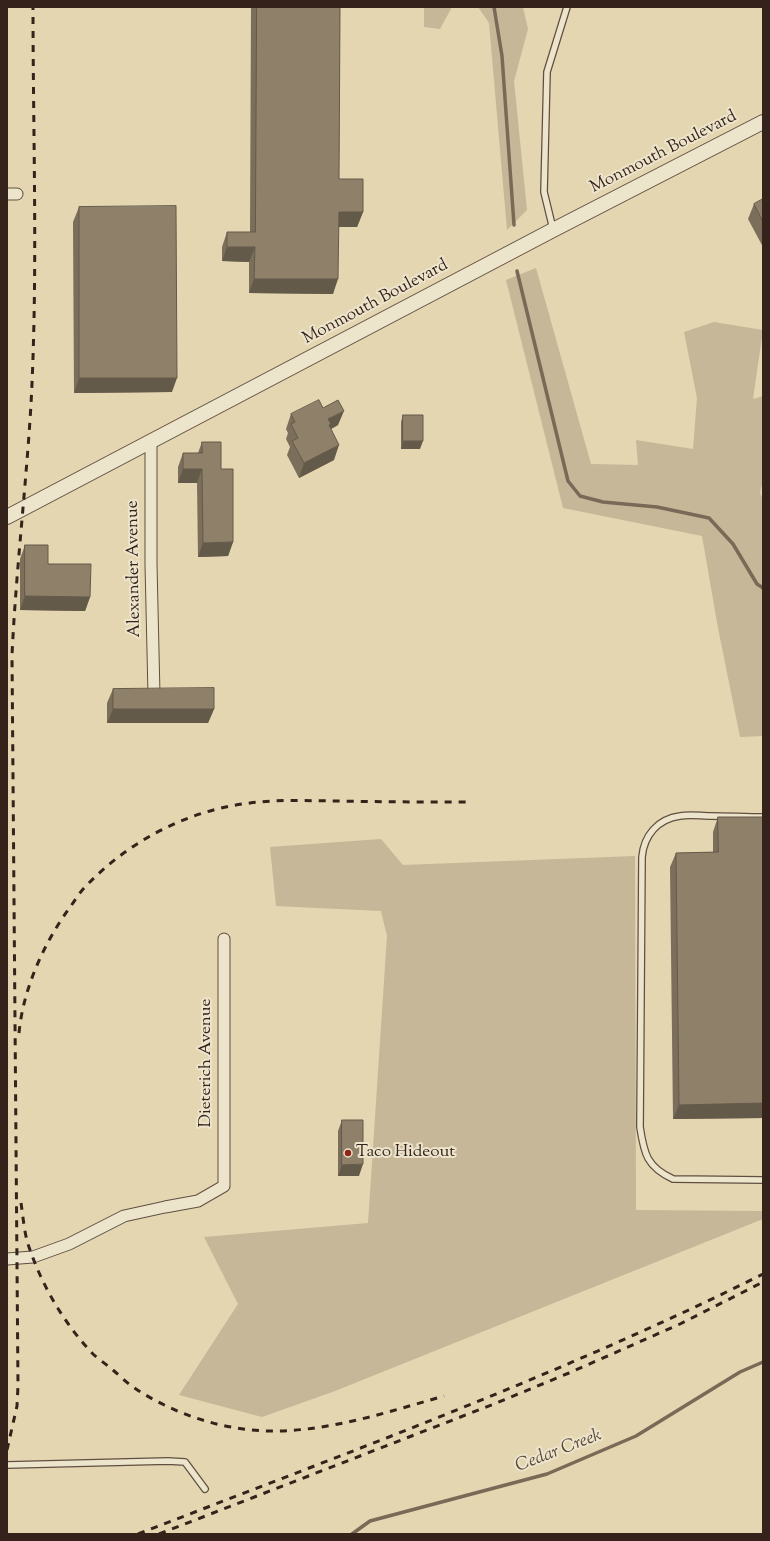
<!DOCTYPE html>
<html>
<head>
<meta charset="utf-8">
<style>
  body { margin:0 }
  #map { position:relative; width:770px; height:1541px; overflow:hidden; background:#e3d6b1; font-family:"Sorts Mill Goudy",serif }
  canvas { display:block }
  .frame { position:absolute; inset:0; border:8px solid #35221a; pointer-events:none }
</style>
</head>
<body>
<div id="map">
<canvas width="770" height="1541"></canvas>
<div class="frame"></div>
</div>
<script>
const ctx = document.querySelector('canvas').getContext('2d');
ctx.lineJoin = 'round';
function paint(path, color) { ctx.fillStyle = color; ctx.fill(path, 'evenodd'); }
function strokePath(path, color, width, dash) { ctx.strokeStyle = color; ctx.lineWidth = width; ctx.lineCap = dash ? 'butt' : 'round'; ctx.setLineDash(dash || []); ctx.stroke(path); }
function label(font, color, halo, rows, align = 'center') {
  ctx.font = font + ' "Sorts Mill Goudy",serif'; ctx.lineWidth = 4; ctx.setLineDash([]); ctx.textBaseline = 'middle'; ctx.strokeStyle = halo; ctx.fillStyle = color; for (const [text, x, y, turn = 0] of rows) {
    ctx.save(); ctx.translate(x, y); ctx.rotate((+turn || 0) * Math.PI / 180); ctx.textAlign = isNaN(turn) ? turn : align; if (halo) ctx.strokeText(text, 0, 0); ctx.fillText(text, 0, 0); ctx.restore();
  }
}
paint(new Path2D(`
  M424 7H452L440 29 424 27Z
  M478 7H523L528 29 514 81 527 210 507 230 489 23Z
  M536 268 591 464 638 465 636 440 693 449 697 398 684 332 714 322 763 330 753 399 763 396V480L760 493 763 500V736L740 737 718 628 702 536 563 508 506 280Z
  M381 839 403 865 635 856 636 1210 763 1211V1219L335 1391 262 1417 179 1395 238 1304 204 1237 368 1223 387 936 381 911 276 906 270 847Z`), '#c5b797');
strokePath(new Path2D(`
  M494 7 502 56 514 225
  M517 271 568 481 580 496 603 502 657 507 709 518 733 544 757 584 763 588
  M352 1534 370 1521 547 1474 636 1436 740 1372 763 1362`), '#7a6956', 3.5);
const service = new Path2D(`
  M553 229 544 192 547 72 567 7
  M763 817C746 817 728 816 711 816 701 816 690 814 680 816 658 819 644 835 642 857L640 1127C644 1154 647 1167 673 1179L763 1180
  M7 1465 168 1461 185 1462 205 1489`);
const minor = new Path2D(`
  M7 194H17
  M151 442V564L154 695
  M7 1259 33 1257 69 1244 124 1216 165 1207 198 1201 224 1186V939`);
const tertiary = new Path2D(`
  M7 517 553 230 763 122`);
strokePath(service, '#604f40', 8);
strokePath(minor, '#604f40', 13);
strokePath(tertiary, '#604f40', 16);
strokePath(service, '#ede4cc', 5.5);
strokePath(minor, '#ede4cc', 11);
strokePath(tertiary, '#ede4cc', 14);
strokePath(new Path2D(`
  M19 1033C23 990 43 945 68 910 74 902 79 893 86 886 129 841 188 810 250 803 280 799 311 801 341 801 384 802 426 802 468 802
  M21 1203C23 1216 24 1231 28 1244 41 1284 63 1322 92 1353 98 1359 106 1364 113 1370 120 1376 128 1384 136 1389 176 1415 225 1431 273 1431 331 1431 388 1412 444 1396
  M7 1450 17 1406 18 1386 12 655C16 571 26 488 31 404 38 272 33 139 33 7
  M138 1534C349 1452 561 1375 763 1274
  M159 1534 494 1404 569 1373 680 1324 763 1282`), '#35221a', 3, [7, 7]);
paint(new Path2D(`
  M251 7H340L339 179 363 212 357 227H338L333 294 249 293V262L222 261V247L227 232H250Z
  M763 199V247L748 219 754 204Z
  M79 207 172 392 74 393 73 222Z
  M323 408 338 425 331 429 334 460 299 478 287 455 290 447 286 439 288 433 286 429 291 414Z
  M403 415 420 449H401V422Z
  M202 442 221 469 233 542 228 556 198 557 197 483H178V467L183 453H198Z
  M25 545 90 597 85 611 20 610V559Z
  M113 689 214 709 208 723H107V703Z
  M718 817 763 1118 673 1119 670 867 676 853 713 852V832Z
  M342 1120 359 1176H338V1131Z`), '#7b6e5a');
paint(new Path2D(`
  M339 212H363L357 227H333Z
  M227 247H255L249 262 222 261Z
  M254 279H338L333 294 249 293Z
  M79 378H177L172 392 74 393Z
  M344 411 338 425 329 430 328 419Z
  M403 441H423L420 449H401Z
  M339 445 334 460 299 478 304 463Z
  M183 469H202L197 483H178Z
  M233 542 228 556 198 557 203 543Z
  M25 596 90 597 85 611 20 610Z
  M113 709H214L208 723H107Z
  M763 1103V1118L673 1119 679 1105Z
  M363 1164 359 1176H338L342 1165Z`), '#645a4a');
const building = new Path2D(`
  M257 7H340L339 179H363V212H339L338 279H254L255 247H227V232H255Z
  M763 199V222L754 204Z
  M176 206 177 378H79V207Z
  M319 400 323 408 338 400 344 411 328 419 331 424 329 425 339 445 304 463 292 441 298 438 291 424 295 422 291 414Z
  M403 415H423V441H403Z
  M202 442H221V469H233V542L203 543 202 469H183V453H202Z
  M25 545H48V564H91L90 597 25 596Z
  M214 688V709H113V689Z
  M718 817H763V1103L679 1105 676 853 718 852Z
  M342 1120H363V1164L342 1165Z`);
paint(building, '#8f8069');
strokePath(building, '#645a4a', 1);
for (const [x, y, r, color] of [
  [348,1153,4,"#8f2418"]
]) { const dot = new Path2D(); dot.arc(x, y, r, 0, 2 * Math.PI); ctx.fillStyle = color; ctx.fill(dot); strokePath(dot, '#ede4cc', 1.5); }
label('17px', '#35221a', '#ede4cc', [
  ["Monmouth Boulevard",664,153,-27],
  ["Monmouth Boulevard",376,303,-28],
  ["Alexander Avenue",135,569,-91],
  ["Dieterich Avenue",207,1063,-90]
]);
label('17px', '#35221a', '#ede4cc', [
  ["Taco Hideout",356,1153]
], 'left');
label('italic 18px', '#584638', '#ede4cc', [
  ["Cedar Creek",559,1452,-21]
]);
</script>
</body>
</html>
